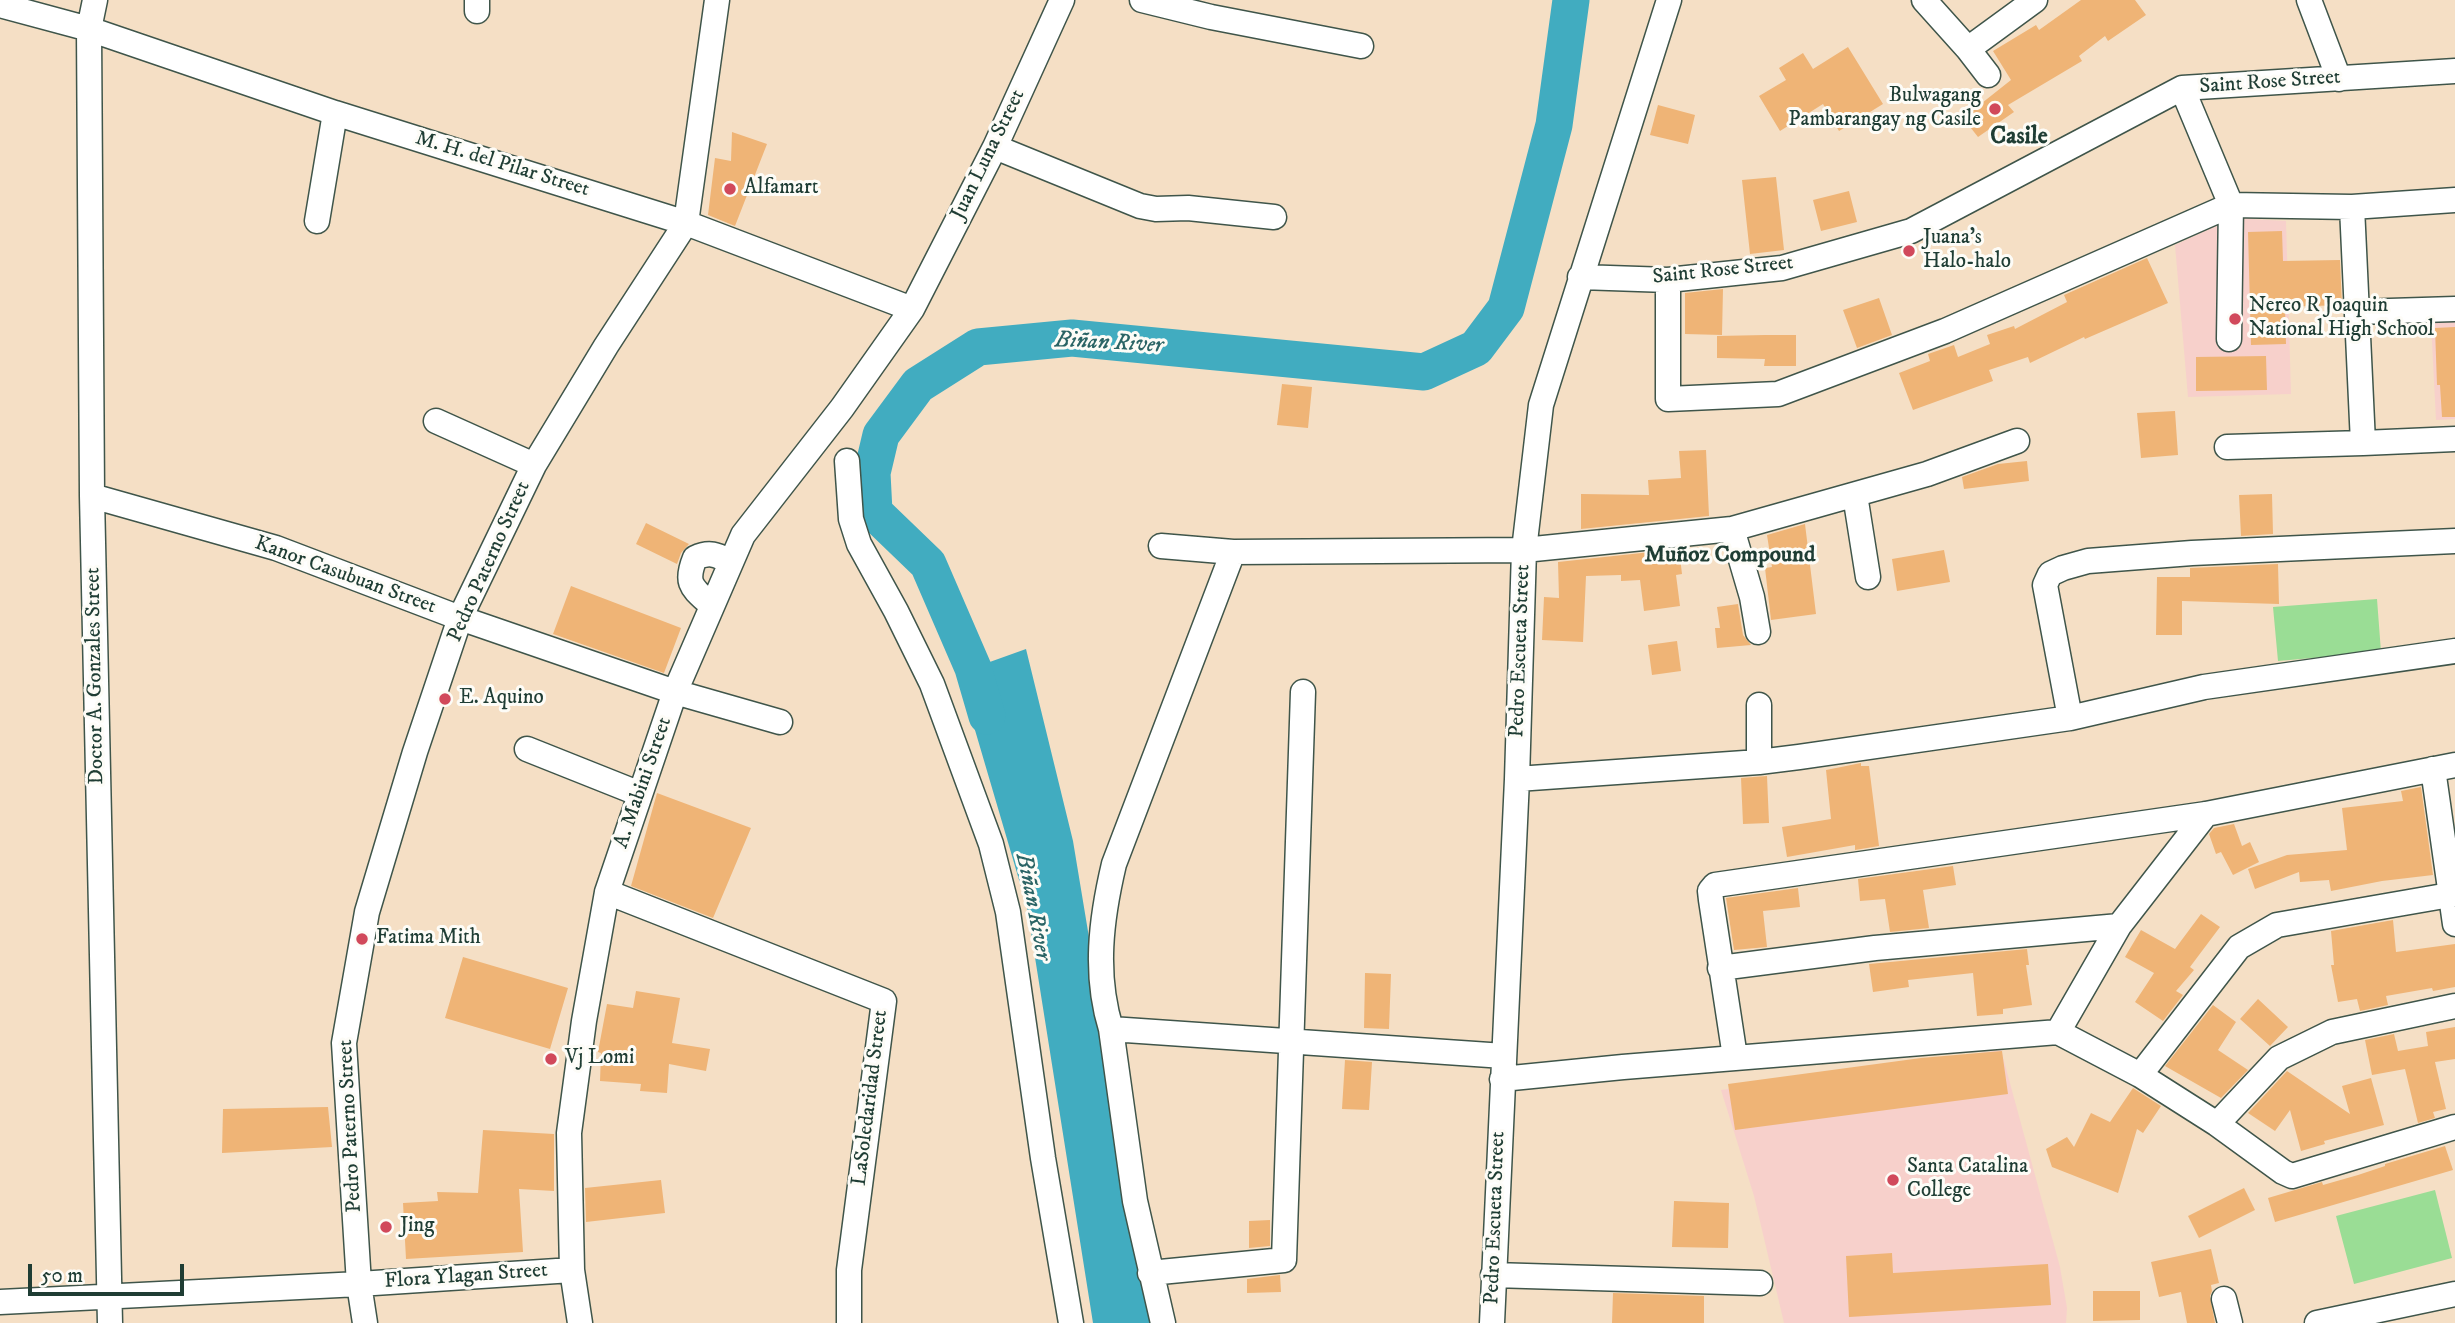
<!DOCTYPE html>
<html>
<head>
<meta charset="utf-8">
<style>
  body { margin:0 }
  #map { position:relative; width:2455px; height:1323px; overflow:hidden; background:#f5dfc5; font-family:"IM FELL DW Pica",serif }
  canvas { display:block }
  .scale { position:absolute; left:28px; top:1264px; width:156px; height:32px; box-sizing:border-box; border:4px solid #1f3d34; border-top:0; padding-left:9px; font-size:21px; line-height:24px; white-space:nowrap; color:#1f3d34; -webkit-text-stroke:5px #fdfcf7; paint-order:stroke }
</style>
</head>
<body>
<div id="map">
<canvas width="2455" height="1323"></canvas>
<div class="scale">50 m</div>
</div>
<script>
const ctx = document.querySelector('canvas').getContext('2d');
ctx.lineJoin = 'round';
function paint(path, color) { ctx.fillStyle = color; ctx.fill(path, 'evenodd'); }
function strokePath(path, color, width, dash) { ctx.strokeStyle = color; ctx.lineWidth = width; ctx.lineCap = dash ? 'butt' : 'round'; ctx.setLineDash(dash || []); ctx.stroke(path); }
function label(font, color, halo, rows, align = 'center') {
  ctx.font = font + ' "IM FELL DW Pica",serif'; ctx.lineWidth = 6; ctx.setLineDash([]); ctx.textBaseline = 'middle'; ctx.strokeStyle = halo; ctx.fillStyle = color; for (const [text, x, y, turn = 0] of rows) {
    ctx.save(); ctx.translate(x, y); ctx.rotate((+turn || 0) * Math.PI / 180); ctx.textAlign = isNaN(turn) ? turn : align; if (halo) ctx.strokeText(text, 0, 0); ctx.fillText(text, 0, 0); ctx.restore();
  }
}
paint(new Path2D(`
  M2234 218 2286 221 2291 394 2188 397 2175 245Z
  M2455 322V419L2436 420 2431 323Z
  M2001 1050 2060 1267 2067 1308 2066 1323H1784L1754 1196 1721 1090Z`), '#f7d0cb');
paint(new Path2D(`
  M2377 599 2381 652 2278 661 2273 607Z
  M2435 1190 2452 1258 2354 1284 2336 1216Z`), '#9add95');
paint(new Path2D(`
  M1026 649 1073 841 1153 1323H1093L1027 907 955 662 973 668Z`), '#41acc0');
strokePath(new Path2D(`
  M987 716 973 668 928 564 874 512 872 473 881 435 918 385 978 347 1072 338 1424 372 1476 348 1506 308 1554 125 1571 0`), '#41acc0', 37);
paint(new Path2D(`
  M2081 0H2135L2146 15 2108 41 2105 36 2079 56 2082 61 2008 105 2014 112 1978 137 1963 118 2011 80 1993 51 2036 25 2039 30Z
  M1848 47 1883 104 1839 131 1823 104 1780 131 1759 96 1786 80 1779 68 1803 53 1813 69Z
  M1658 105 1695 115 1688 144 1650 135Z
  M732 132 767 144 735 226 708 215 715 158 731 161Z
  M1776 177 1784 250 1750 254 1742 180Z
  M1849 191 1857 222 1821 231 1813 200Z
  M2282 231 2283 261 2340 260 2342 305 2285 307 2286 344 2251 345 2248 232Z
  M2147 258 2168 303 2085 339 2084 337 2030 363 2028 357 1989 370 1993 381 1913 410 1899 373 1930 361 1928 354 1954 345 1958 357 1990 344 1987 335 2014 326 2015 329 2067 302 2064 295Z
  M1723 289 1722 335 1685 334V293Z
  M1879 298 1892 335 1857 348 1843 310Z
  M2455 327V417H2442L2440 385H2437L2435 328Z
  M1765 335H1796V366H1764L1765 359 1717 358V336Z
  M2266 356 2267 390 2196 391V357Z
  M1282 384 1312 387 1308 428 1277 425Z
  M2175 411 2178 455 2141 458 2137 413Z
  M1706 450 1709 516 1581 529V494L1649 495 1648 480 1681 478 1679 451Z
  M2027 461 2029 481 1964 489 1962 477 1998 464Z
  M2272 494 2273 534 2241 536 2239 495Z
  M646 523 689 544 681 553 677 564 636 544Z
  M1805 524 1816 614 1771 620 1765 568 1772 567 1767 535Z
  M1679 549 1682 574 1676 575 1680 606 1644 611 1640 580 1621 581V575L1586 576 1583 642 1542 640 1544 597 1559 598 1558 562Z
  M1944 550 1950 582 1897 591 1892 559Z
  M2278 564 2279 604 2182 601V635H2156L2157 577H2190V568Z
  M571 586 681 628 664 673 553 634Z
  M1738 604 1743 635 1751 645 1717 648 1715 628H1720L1717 607Z
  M1677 641 1681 671 1652 675 1648 645Z
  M1861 763V766H1869L1879 846 1855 850V845L1787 857 1782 827 1831 819 1826 770Z
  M1767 776 1769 823 1743 824 1741 778Z
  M2421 787 2433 875 2382 881 2331 891 2329 880 2300 882 2299 872 2255 889 2248 869 2287 855 2347 850 2342 808 2403 801 2401 791Z
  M657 793 751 828 713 918 631 886Z
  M2234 824 2242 846 2250 842 2259 862 2233 875 2221 852 2216 854 2209 834 2214 828Z
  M1953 866 1956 885 1923 890 1929 928 1890 932 1885 899 1860 901 1858 879Z
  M1798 888 1800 907 1763 911 1767 947 1734 950 1726 898Z
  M2201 914 2220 927 2190 967 2194 970 2176 991 2183 995 2163 1021 2135 1002 2154 973 2125 957 2141 930 2175 949Z
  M2393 920 2396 952 2455 944V987L2433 991 2432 988 2386 996 2388 1005 2360 1011 2357 999 2338 1002 2331 965H2334L2331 931Z
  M2027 949 2029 965H2026L2032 1005 2003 1009V1014L1977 1016 1973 973 1908 980 1909 987 1873 992 1869 964Z
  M463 957 568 988 550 1049 445 1018Z
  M1365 973 1391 974 1389 1029 1364 1028Z
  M636 991 680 998 672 1043 710 1049 706 1071 669 1064 667 1093 640 1091 641 1084 600 1081 601 1053 598 1052 607 1004 633 1008Z
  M2258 999 2288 1027 2270 1046 2240 1019Z
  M2213 1005 2236 1022 2218 1050 2248 1070 2221 1098 2165 1066Z
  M2455 1027V1059L2435 1062 2446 1109 2433 1112 2435 1118 2418 1123 2405 1069 2372 1075 2365 1040 2394 1034 2398 1051 2428 1046 2426 1032Z
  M2002 1051 2008 1094 1735 1130 1728 1084 1921 1058Z
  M1345 1060 1372 1062 1369 1110 1342 1109Z
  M2287 1071 2350 1114 2342 1086 2371 1078 2384 1125 2324 1141 2325 1144 2301 1151 2290 1110 2275 1131 2248 1113Z
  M2133 1088 2161 1106 2143 1133 2137 1129 2118 1193 2052 1167 2046 1149 2067 1137 2074 1147 2091 1113 2110 1122Z
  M328 1107 332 1147 222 1153 223 1109Z
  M483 1130 554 1134V1191L519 1189 523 1252 406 1259 403 1203 438 1201 437 1192 478 1193Z
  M2445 1146 2453 1170 2275 1222 2268 1198 2322 1182 2323 1185 2358 1175 2385 1166V1164Z
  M661 1180 665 1213 586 1222 585 1188Z
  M2244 1188 2255 1210 2199 1238 2188 1216Z
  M1674 1201 1729 1203 1728 1248 1672 1247Z
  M1270 1220V1246L1249 1248V1221Z
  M2211 1249 2219 1283 2211 1285 2212 1291 2210 1296 2215 1323H2187L2181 1292 2159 1297 2151 1262Z
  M1892 1253 1893 1273 2048 1264 2051 1305 1849 1317 1846 1256Z
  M1280 1275 1281 1292 1247 1293V1279Z
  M2093 1291H2140V1320L2093 1321Z
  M1613 1293 1704 1296V1323H1612Z`), '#efb476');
const minor = new Path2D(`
  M95 0 89 29 92 496 110 1323
  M477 0V11
  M1142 0 1211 17 1361 46
  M1924 0 1968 49 1988 75
  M2309 0 2339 79
  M0 5 89 29 335 113 686 223 912 309
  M1968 49 2035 0
  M2182 88 2231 205 2229 339
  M995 147 1140 206 1156 209 1188 208 1274 217
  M2352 207 2363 443 2455 439
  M317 221 335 113
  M1580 277 1668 280 1782 268 1911 231 2182 88 2455 71
  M1668 280V399L1778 394 1945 331 2231 205 2352 207 2455 200
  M2357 312 2455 309
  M436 421 534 465
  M2227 447 2363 443
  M847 461 851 519 859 544 896 611 932 684 991 844 1008 912 1043 1158 1071 1323
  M1855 495 1868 577
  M92 496 276 548 460 618 675 692 780 722
  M1732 529 1752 597 1758 632
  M1161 546 1233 552
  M712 606C693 588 684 585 695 558 710 551 717 555 731 562
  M1759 705V762
  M2070 718 2045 585 2050 574 2063 568 2088 561 2192 553 2455 541
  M527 749 640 794
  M2433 769 2455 924
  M1517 779 1759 762 1799 757 2070 718 2204 687 2455 651
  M607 892 884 1001 849 1270V1323
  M1720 968 1875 948 2119 926
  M1111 1029 1504 1056
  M2058 1032 2119 926 2206 814
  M1735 1057 1711 900 1710 891 1715 885 2206 814 2455 765
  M2140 1075 2239 947 2277 925 2455 894
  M1502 1079 1623 1067 2058 1032 2140 1075 2217 1124 2283 1172 2292 1176 2455 1127
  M2217 1124 2279 1058 2332 1032 2455 1006
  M1150 1273 1284 1260 1303 692
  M1493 1275 1760 1283
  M2224 1299 2230 1323
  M0 1302 359 1284 572 1270
  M365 1323 359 1284 344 1043 367 912 415 752 460 618 534 465 606 346 686 223 717 0
  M580 1323 572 1270 569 1133 584 1021 607 892 675 692 743 535 842 408 912 309 995 147 1062 0
  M1163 1323 1135 1201 1111 1029C1094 974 1101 919 1114 864L1233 552 1524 550 1732 529 1927 474 2017 441
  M1492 1323 1517 779 1524 550 1541 405 1669 0
  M2317 1323 2455 1294`);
strokePath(minor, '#3f554a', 27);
strokePath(minor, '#fff', 24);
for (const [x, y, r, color] of [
  [1995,109,7,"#d1495b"],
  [730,189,7,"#d1495b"],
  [1909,251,7,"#d1495b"],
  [2235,319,7,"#d1495b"],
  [445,699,7,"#d1495b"],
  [362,939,7,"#d1495b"],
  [551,1059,7,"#d1495b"],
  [1893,1180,7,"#d1495b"],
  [386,1227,7,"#d1495b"]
]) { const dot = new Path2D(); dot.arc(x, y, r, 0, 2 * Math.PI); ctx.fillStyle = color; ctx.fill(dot); strokePath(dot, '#fdfcf7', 2.5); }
label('21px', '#1f3d34', '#fdfcf7', [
  ["Saint Rose Street",2270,83,-4],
  ["Juan Luna Street",989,155,-64],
  ["M. H. del Pilar Street",502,165,17],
  ["Saint Rose Street",1723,271,-6],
  ["Pedro Paterno Street",490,562,-66],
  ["Kanor Casubuan Street",345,576,20],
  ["Pedro Escueta Street",1521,651,-88],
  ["Doctor A. Gonzales Street",96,676,-91],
  ["A. Mabini Street",644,783,-71],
  ["LaSoledaridad Street",871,1098,-83],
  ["Pedro Paterno Street",351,1126,-93],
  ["Pedro Escueta Street",1496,1218,-88],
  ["Flora Ylagan Street",466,1277,-4]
]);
label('21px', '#1f3d34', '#fdfcf7', [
  ["Bulwagang",1981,97,"right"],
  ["Pambarangay ng Casile",1981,121,"right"],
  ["Alfamart",744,189],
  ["Juana's",1923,239],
  ["Halo-halo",1923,263],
  ["Nereo R Joaquin",2249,307],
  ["National High School",2249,331],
  ["E. Aquino",459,699],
  ["Fatima Mith",376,939],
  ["Vj Lomi",565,1059],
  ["Santa Catalina",1907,1168],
  ["College",1907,1192],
  ["Jing",400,1227]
], 'left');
label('italic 23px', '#2b6465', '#fdfcf7', [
  ["Biñan River",1109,344,3],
  ["Biñan River",1032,907,79]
]);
label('bold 23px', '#1f3d34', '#fdfcf7', [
  ["Muñoz Compound",1730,556]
]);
label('bold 24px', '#1f3d34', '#fdfcf7', [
  ["Casile",2019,138]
]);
</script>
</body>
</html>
